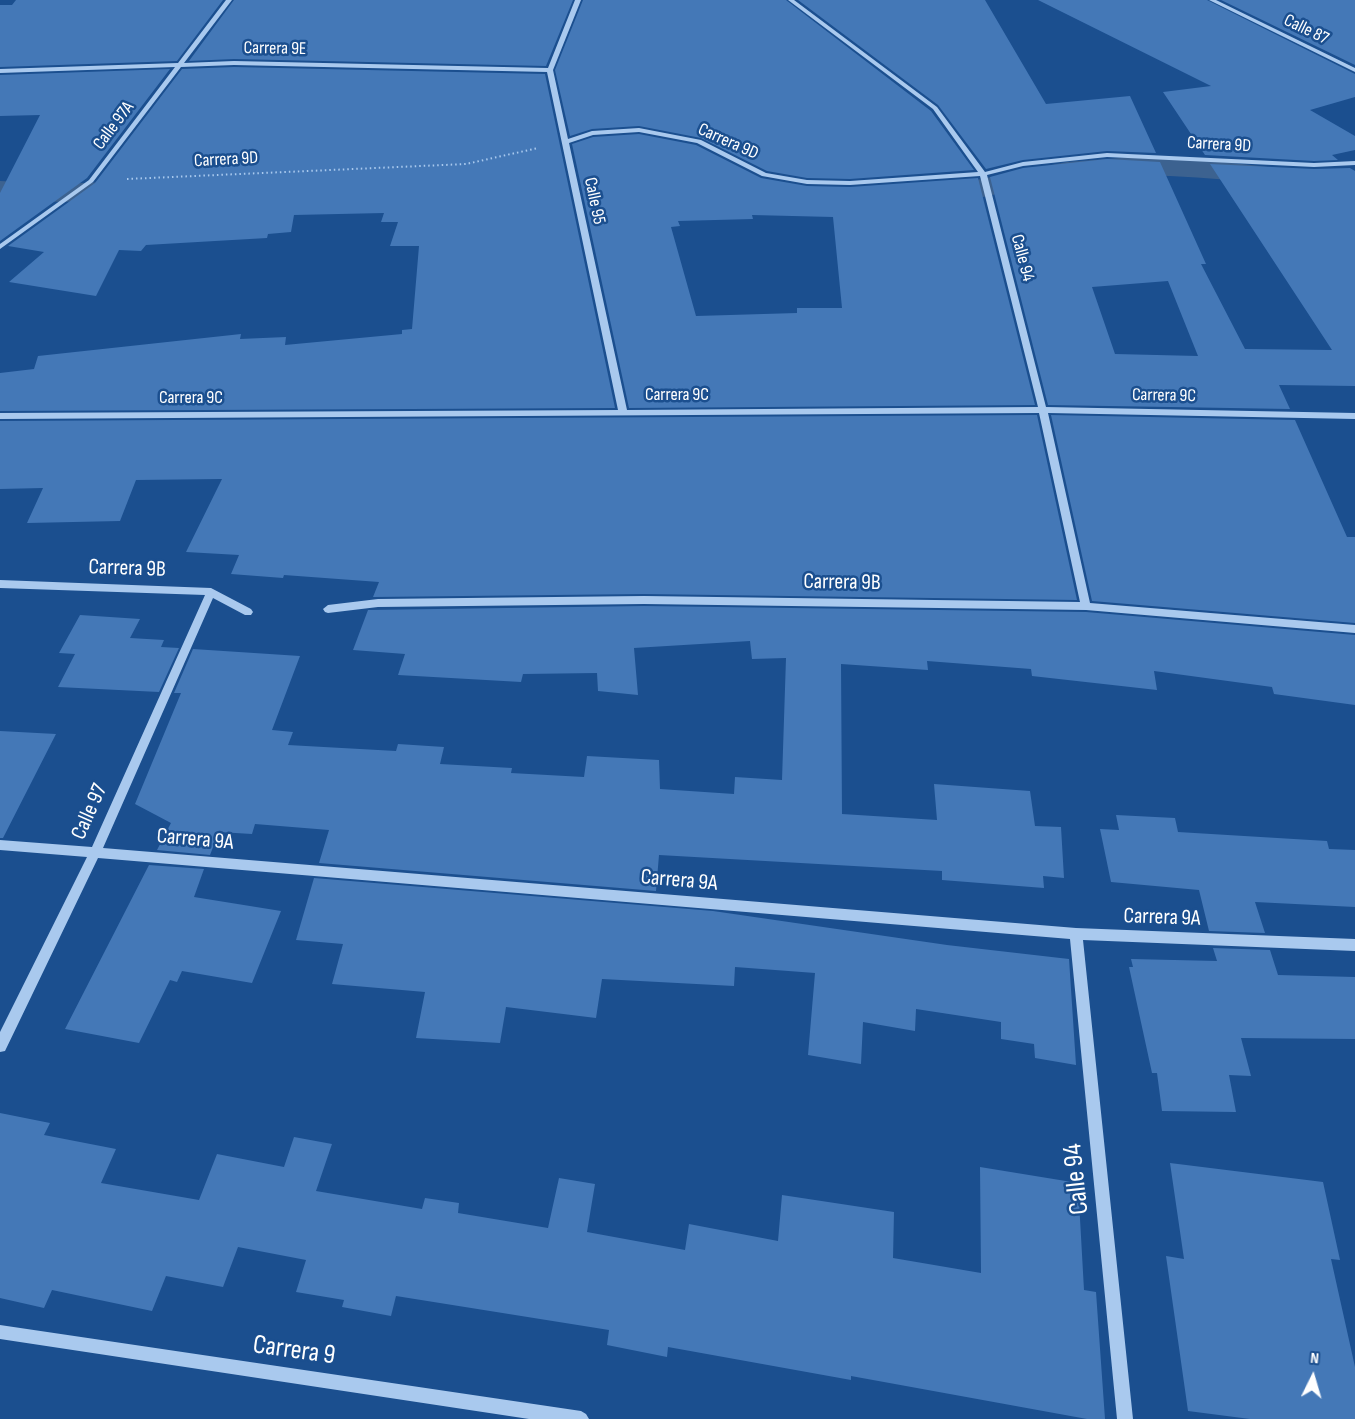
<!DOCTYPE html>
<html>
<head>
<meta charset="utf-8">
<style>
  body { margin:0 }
  #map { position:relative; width:1355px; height:1419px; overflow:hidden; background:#1b4f8f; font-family:"Sofia Sans Condensed",sans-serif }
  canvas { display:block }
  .north { position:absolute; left:1283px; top:1347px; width:60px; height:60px; -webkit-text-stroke:4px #1b4f8f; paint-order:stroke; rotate:5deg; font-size:16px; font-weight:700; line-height:24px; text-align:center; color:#fff }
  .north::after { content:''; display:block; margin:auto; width:21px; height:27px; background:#fff; clip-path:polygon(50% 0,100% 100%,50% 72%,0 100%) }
</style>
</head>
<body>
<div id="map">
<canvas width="1355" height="1419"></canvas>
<div class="north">N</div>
</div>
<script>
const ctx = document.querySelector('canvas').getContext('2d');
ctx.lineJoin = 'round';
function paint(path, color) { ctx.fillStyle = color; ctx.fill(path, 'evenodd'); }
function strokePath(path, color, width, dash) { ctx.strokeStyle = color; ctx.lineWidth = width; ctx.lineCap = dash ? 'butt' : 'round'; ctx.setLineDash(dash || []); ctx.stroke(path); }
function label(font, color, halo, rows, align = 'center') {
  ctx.font = font + ' "Sofia Sans Condensed",sans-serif'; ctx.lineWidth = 5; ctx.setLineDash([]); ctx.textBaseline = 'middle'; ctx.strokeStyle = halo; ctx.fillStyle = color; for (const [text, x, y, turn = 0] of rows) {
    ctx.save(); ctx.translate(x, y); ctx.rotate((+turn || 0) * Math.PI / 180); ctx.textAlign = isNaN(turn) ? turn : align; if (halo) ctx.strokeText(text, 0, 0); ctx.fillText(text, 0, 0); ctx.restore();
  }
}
paint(new Path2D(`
  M1121 158C1200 157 1277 166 1355 181V199C1267 183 1177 170 1087 178 1033 183 980 200 926 208L915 206 910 199 915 192 926 190 1067 162Z
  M147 180 158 182 163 189 158 196 63 202 0 199V181L63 184Z`), '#3c6290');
paint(new Path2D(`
  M16 0H223L177 61 0 67V5H12Z
  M234 0H573L546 66 234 59 189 61Z
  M583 0H786L931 111 974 170 850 179 807 178 767 171 701 138 639 126 592 129 570 136 555 70Z
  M798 0H985L1046 104 1130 96 1156 153 1107 151 1023 160 986 169 938 105Z
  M1038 0H1207L1355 74V97L1310 110 1355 136V150L1332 155 1338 160 1314 161 1205 155 1163 92 1211 86Z
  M1221 0H1355V65Z
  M234 67 545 74 615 408 0 411V373L34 369 38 356 241 334 240 339 286 337 285 345 402 334V330L412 329 419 246H390L398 222H381L384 213 294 215 291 232 268 234 267 238 146 245 141 251 119 250 96 296 9 282 44 252 8 246 95 183 182 69Z
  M170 69 87 178 0 241V193L40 115 0 116V75Z
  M639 134 696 145 761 178 807 186 850 187 978 178 1035 405 629 408 572 144 593 137ZM752 215 833 217 842 308H797V313L696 316 671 227 680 226 678 221 753 219Z
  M1107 159 1160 162 1206 264H1201L1245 349 1332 350 1210 164 1314 169 1350 168 1355 171V386L1279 385 1290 409 1048 405 990 177 1023 168ZM1168 281 1198 356 1115 354 1092 287Z
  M1037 415 1077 600 644 594 373 597 379 582 284 575 283 578 231 574 239 555 186 552 222 479 136 480 120 521 27 523 43 488 0 489V421Z
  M1051 415 1295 420 1347 537H1355V623L1092 601Z
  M644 606 1086 612 1355 635V705L1274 694 1272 687 1154 671 1157 690 1032 676 1031 669 927 661 928 670 841 664 842 814 937 820 934 784 1030 791 1035 826 1061 827 1064 878 1043 876 1044 888 942 880V871L659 855 656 891 319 863 329 830 255 824 252 834 219 832 210 855 157 850 171 823 135 804 181 693H174L193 649 300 656 272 730 293 732 288 745 396 751 398 744 444 747 440 764 512 768 511 773 584 777 587 756 659 760 660 789 734 794 735 777 782 780 786 658 752 659 750 641 634 648 638 695 598 691 597 673 523 674 521 682 398 675 405 654 353 650 368 610Z
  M80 615 140 619 130 638 164 640 161 647 179 648 159 692 58 687 75 654 59 653Z
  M0 731 56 734 3 838H0Z
  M1116 815 1175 818 1178 832 1327 841 1329 849 1355 850V907L1255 902 1265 933 1209 931 1199 890 1111 882 1100 829 1119 830Z
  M149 865 204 869 194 897 281 911 252 983 182 971 177 982 170 980 139 1043 65 1029Z
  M314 878 713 911 947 945 1069 959 1076 1065 1035 1058 1034 1044 1001 1039V1022L916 1009 915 1031 863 1022 861 1064 808 1055 815 973 735 967 734 986 602 979 596 1018 506 1007 500 1043 416 1038 425 992 332 984 343 944 296 940Z
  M1213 948 1270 950 1278 975 1355 977V1039L1241 1038 1251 1076 1229 1075 1236 1112 1162 1111 1157 1073H1152L1129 967H1133L1131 959 1217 961Z
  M0 1113 50 1123 44 1135 116 1149 101 1183 199 1200 217 1154 284 1167 294 1137 332 1144 316 1191 422 1209 425 1198 459 1203 458 1213 548 1228 559 1178 595 1184 587 1232 685 1250 689 1224 778 1241 782 1195 894 1212 893 1258 981 1273 980 1167 1078 1183 1084 1290 1096 1292 1105 1419H1087L851 1376V1380L668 1347 667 1357 607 1345 609 1330 396 1296 391 1316 342 1307 344 1300 296 1292 306 1260 238 1247 223 1287 166 1276 152 1311 52 1290 44 1308 0 1298Z
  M1170 1163 1323 1182 1340 1260 1331 1259 1355 1367V1419H1250L1188 1411 1166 1256 1184 1259Z`), '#4478b7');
strokePath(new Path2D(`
  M127 179 466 164 538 148`), '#a9c9ee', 2, [1.5, 3]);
paint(new Path2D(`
  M226 0H232L184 63 234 61 548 68 575 0H581L553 70 568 139 592 131 639 128 701 140 766 173 807 180 850 181 978 172 933 109 788 0H794L937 107 985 172 1023 162 1107 153 1314 163 1355 161V165L1314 167 1107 157 1023 166 987 175 1046 407 1355 413V419L1048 413 1090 603 1355 625V633L1086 610 644 604 378 607 328 613 325 612 323 609 328 605 378 599 644 596 1080 602 1039 413 0 419V413L618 410 547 72 234 65 181 67 93 182 0 249V244L89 180 175 67 0 73V69L178 63ZM639 132 697 143 762 176 807 184 850 185 980 176 1038 407 627 410 569 143 593 135Z
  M1209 0H1216L1355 68V72Z
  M0 580 211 588 251 609 253 612 251 615H245L213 598 103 848 1076 928 1355 939V951L1083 940 1133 1419H1117L1070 939 98 858 5 1051 0 1052V1032L87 857 0 850V840L92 847 205 595 0 588Z
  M0 1325 581 1411 586 1414 589 1419H529L0 1339Z`), '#a9c9ee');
label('18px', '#fff', '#1b4f8f', [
  ["Calle 87",1306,30,26],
  ["Carrera 9E",275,49,1],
  ["Calle 97A",114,126,-53],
  ["Carrera 9D",728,142,24],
  ["Carrera 9D",1219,145,3],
  ["Carrera 9D",226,160,-3],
  ["Calle 95",594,201,78],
  ["Calle 94",1022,258,75],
  ["Carrera 9C",677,395],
  ["Carrera 9C",1164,396,1],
  ["Carrera 9C",191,398]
]);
label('22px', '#fff', '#1b4f8f', [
  ["Carrera 9B",127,569,2],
  ["Carrera 9B",842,583,1],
  ["Calle 97",90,812,-66],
  ["Carrera 9A",195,840,5],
  ["Carrera 9A",679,881,5],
  ["Carrera 9A",1162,918,2]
]);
label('27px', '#fff', '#1b4f8f', [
  ["Calle 94",1077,1179,-96],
  ["Carrera 9",294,1351,8]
]);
</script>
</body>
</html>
